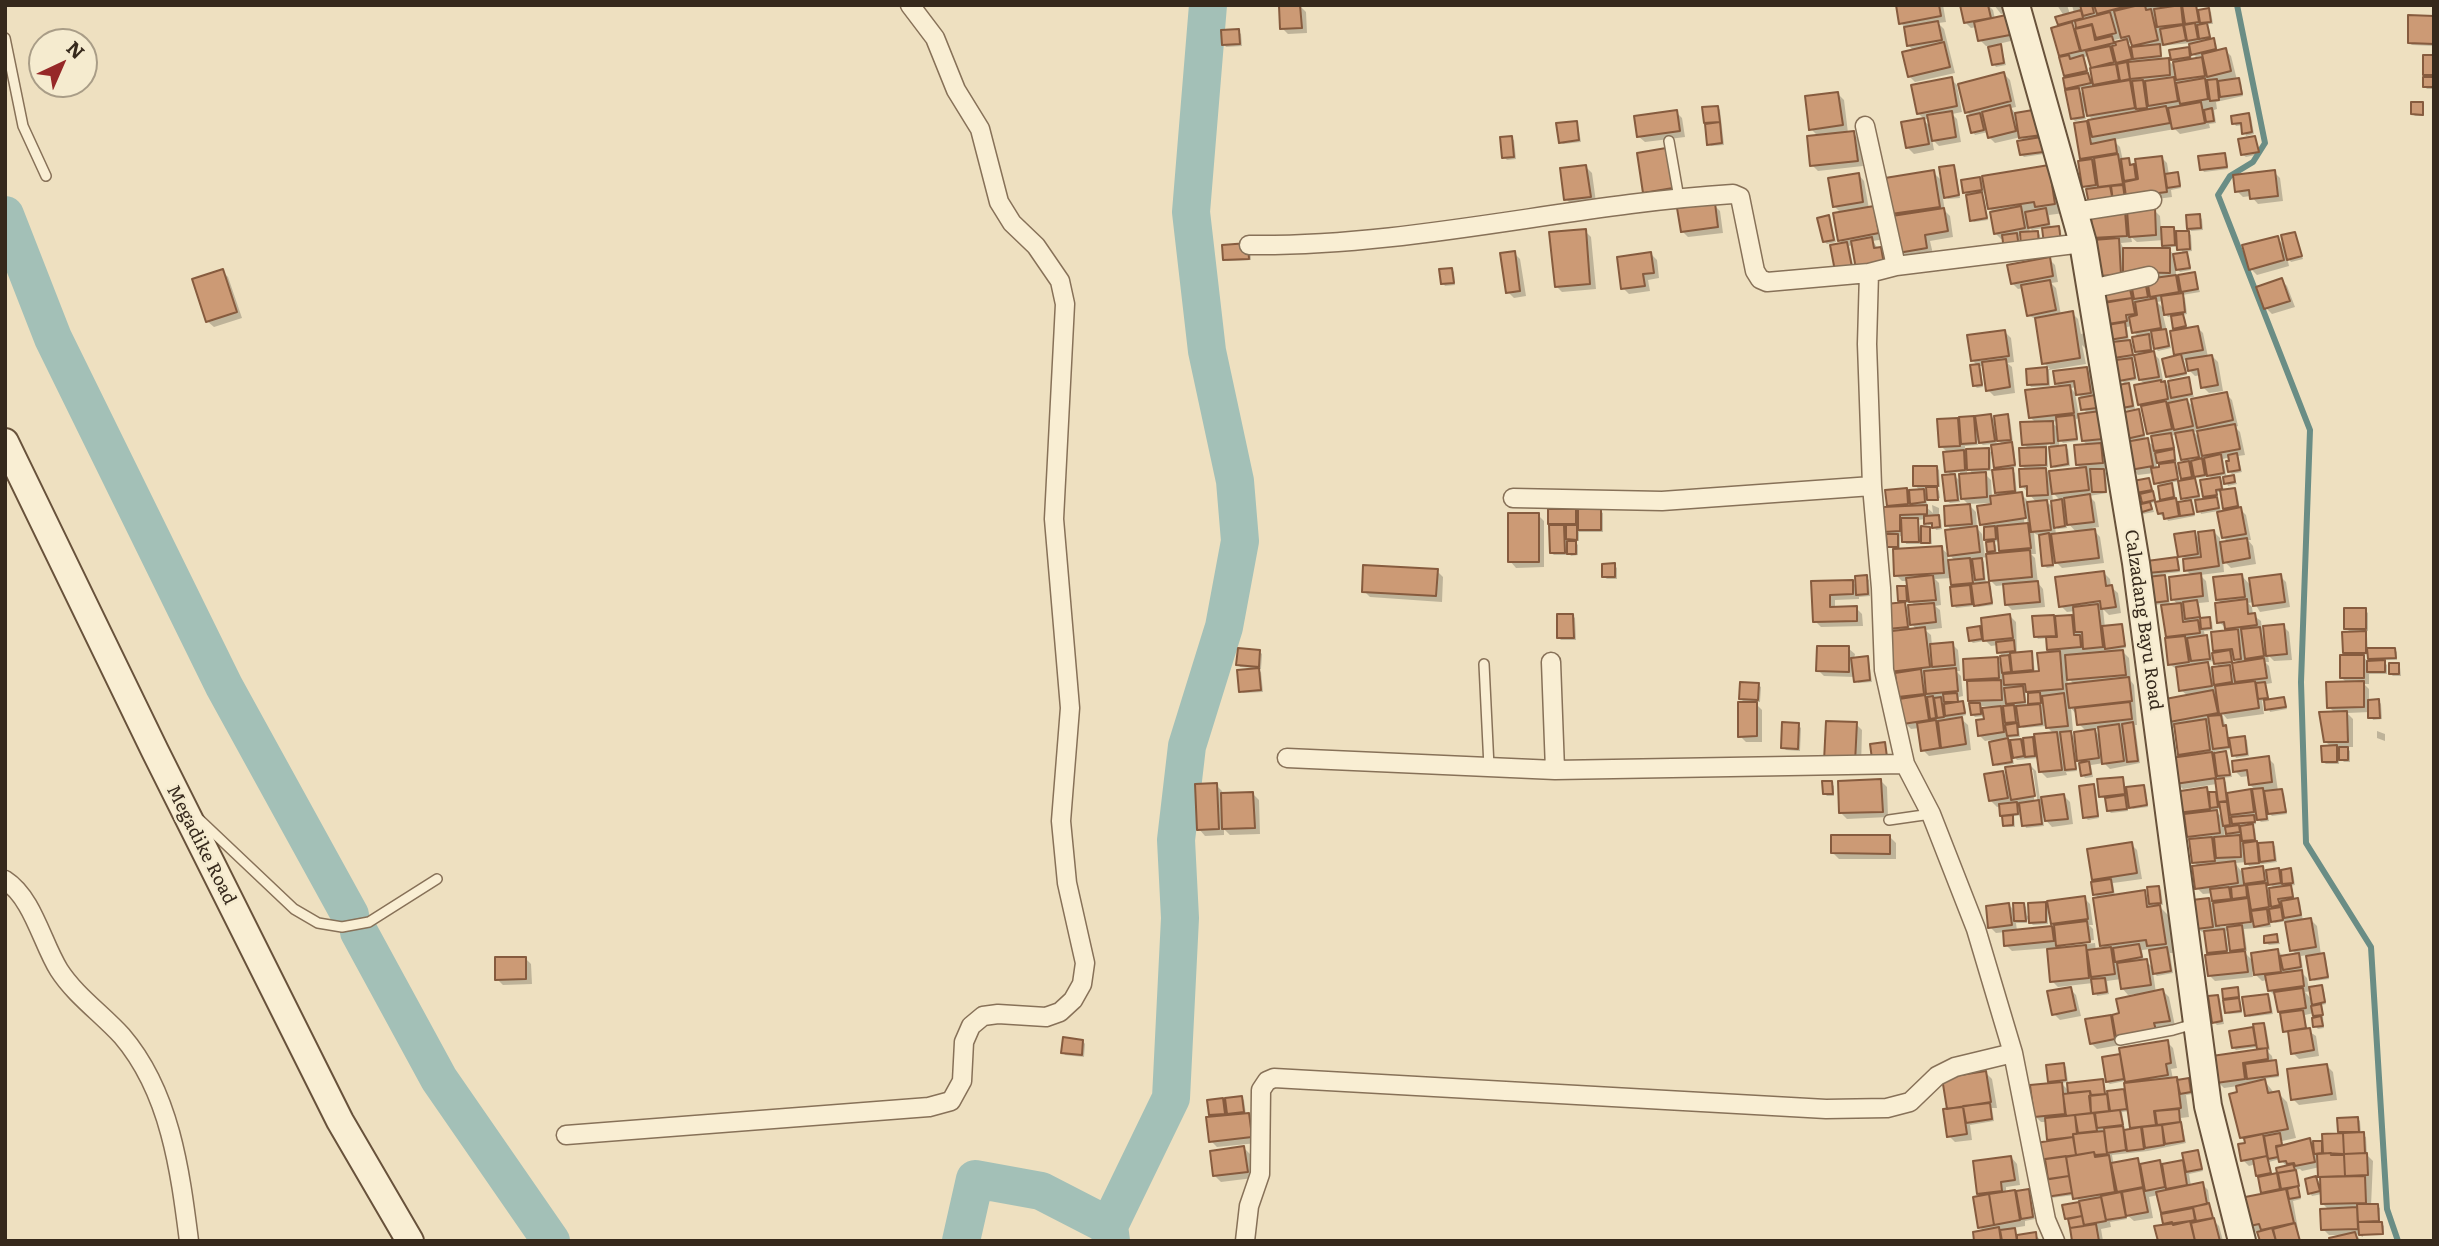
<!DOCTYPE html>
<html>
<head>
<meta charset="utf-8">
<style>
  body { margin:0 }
  #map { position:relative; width:2439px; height:1246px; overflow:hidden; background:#eee0c0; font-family:Literata,serif }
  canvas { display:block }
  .frame { position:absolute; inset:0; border:7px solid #36291c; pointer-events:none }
  .north { position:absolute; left:28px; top:28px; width:70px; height:70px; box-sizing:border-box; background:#f5ebcf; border:2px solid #a99d87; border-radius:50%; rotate:44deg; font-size:19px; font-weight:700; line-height:28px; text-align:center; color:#36291c }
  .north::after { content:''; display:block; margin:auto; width:24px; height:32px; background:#962828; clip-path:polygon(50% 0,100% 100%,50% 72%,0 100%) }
</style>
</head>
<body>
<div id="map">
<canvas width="2439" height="1246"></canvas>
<div class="frame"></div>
<div class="north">N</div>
</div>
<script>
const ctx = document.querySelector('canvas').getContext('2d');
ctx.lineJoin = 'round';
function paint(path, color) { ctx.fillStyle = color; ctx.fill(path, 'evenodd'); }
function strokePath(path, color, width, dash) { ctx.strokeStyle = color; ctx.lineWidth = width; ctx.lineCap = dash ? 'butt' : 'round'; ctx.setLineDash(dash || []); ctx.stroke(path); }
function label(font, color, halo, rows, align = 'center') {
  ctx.font = font + ' Literata,serif'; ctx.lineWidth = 5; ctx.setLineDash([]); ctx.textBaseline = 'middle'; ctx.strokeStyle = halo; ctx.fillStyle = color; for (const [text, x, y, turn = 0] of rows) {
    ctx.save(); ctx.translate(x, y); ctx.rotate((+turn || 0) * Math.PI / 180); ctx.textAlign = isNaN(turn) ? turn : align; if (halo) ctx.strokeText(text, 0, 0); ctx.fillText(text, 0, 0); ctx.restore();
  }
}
paint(new Path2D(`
  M1897 5H1943L1946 22 1938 23 1944 29 1955 73 1915 82 1909 76 1914 51 1908 45 1905 28 1901 23Z
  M1988 5 1993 10 1995 19 2005 17 2015 40 1998 44 2002 49 2006 65 1996 67 1994 64 1989 46H1986L1980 40 1977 27 1971 28 1965 22Z
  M1994 5H2014L2015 11 2001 14Z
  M2057 5H2067L2070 14 2074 13 2072 5H2195L2198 12 2208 10 2211 12 2213 24H2205L2209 28 2211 41 2216 43 2218 52 2225 50 2231 56 2237 80 2241 82 2243 96 2216 102 2217 109 2214 110 2216 123 2209 124 2210 128 2180 134 2175 129 2113 140 2120 147 2123 161 2129 160 2132 166 2139 171 2161 157 2167 163 2169 175 2177 174 2180 177 2181 188 2171 190 2172 197 2134 202 2126 194 2127 201 2090 203 2088 189 2084 186 2086 162 2082 158 2076 125 2094 121 2084 111 2086 119 2075 121 2072 118 2070 91 2067 88 2069 79 2065 76 2063 58 2060 55 2062 27 2059 24 2064 16ZM2076 22 2078 31 2070 24ZM2123 38 2126 41 2117 43 2114 40ZM2133 42 2134 45 2137 48 2131 49 2129 43ZM2191 43 2193 54 2188 49 2172 59 2176 68 2168 60 2163 61 2160 46ZM2191 52 2196 57 2204 55V59L2192 61ZM2089 56 2094 81H2091L2087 74H2089L2085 60 2083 57ZM2083 88 2085 96 2078 89Z
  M1300 6 1306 12 1307 33 1288 34 1282 28Z
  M2434 17V46L2412 45 2409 43Z
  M1238 31 1241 34 1242 46 1226 47 1224 44Z
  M2434 57V89H2427L2424 86 2429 78 2425 74Z
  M2004 74 2010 80 2016 107 2011 108 2016 114 2038 111 2044 154 2024 157 2021 154 2025 141 2021 137 1995 143 1989 137 1988 132 1975 135 1973 132 1972 117 1967 112 1960 86H1957L1962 112 1952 114 1957 119 1961 142 1939 146 1932 139 1934 150 1914 154 1908 148 1903 124 1924 119 1918 113 1951 79 1958 86ZM1930 118 1931 127 1923 120Z
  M1838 94 1844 100 1848 133H1853L1859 139 1863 166 1818 171 1812 165 1818 136 1811 129Z
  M2422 104 2424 107V116H2415L2413 114Z
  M1718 107 1720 110 1724 145 1711 146 1709 144 1704 109Z
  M1676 112 1682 118 1685 137 1645 142 1638 136Z
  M2248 115 2251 117 2254 134 2246 136 2243 125 2236 126 2234 123Z
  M1576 122 1578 125 1581 142 1563 144 1560 142Z
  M1511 138 1514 140 1516 159 1507 160 1504 157Z
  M2254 138 2260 154 2246 157 2243 155Z
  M1665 150 1678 194 1651 198 1645 192Z
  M2225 155 2227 158 2228 169 2204 172 2202 169Z
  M1586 167 1592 173 1596 202 1572 205 1566 199Z
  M1953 167 1956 169 1960 198 1948 199 1942 193 1945 211 1950 216 1953 237 1930 241 1933 254 1906 258 1900 252 1896 217 1893 213 1933 172 1943 182Z
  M2048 167 2064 213 2049 215 2051 229 2058 228 2061 230 2062 244 2044 228 2032 230 2029 227 2030 233H2038L2040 235 2041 248 2022 236H2019L2020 250 2004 239H2001L1995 233 1994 213 1990 209 1987 192 1980 193 1984 197 1988 220 1974 222 1972 220 1967 195 1965 192 1980 179 1985 185Z
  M2274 172 2280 178 2283 201 2258 204 2251 196 2243 197 2237 191Z
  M1858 174 1864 181 1869 209 1874 208 1884 239 1873 241 1878 249 1886 255 1889 269 1853 245 1849 246 1854 270 1839 272 1844 245 1840 240 1842 214 1834 206Z
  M1714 205 1720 211 1723 233 1688 237 1682 231Z
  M2154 210 2160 216 2161 229 2173 228 2176 233 2188 232 2191 235 2192 251 2184 252 2189 256 2191 270 2180 272 2176 267V277L2181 282 2194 274 2200 292 2182 295 2185 298 2187 314 2182 315 2185 318 2187 329 2197 327 2203 333 2208 357 2212 356 2218 362 2223 391 2209 393 2203 387 2201 375 2195 376 2189 370 2187 359 2184 360 2187 375 2170 379 2167 376 2179 357 2176 354 2178 331 2175 328 2173 316 2168 317 2162 311 2171 348 2158 351 2152 344 2153 353 2159 359 2163 380 2160 381 2161 384 2165 383 2171 389 2188 379 2194 397 2185 398 2194 408 2226 394 2232 400 2238 426 2235 427 2240 432 2245 455 2238 456 2242 472 2232 474 2229 471 2230 457 2223 459 2227 479 2234 477 2237 484 2228 486 2224 475 2218 477 2222 481 2224 492 2235 490 2237 492 2240 509 2246 515 2251 540H2248L2253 546 2256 564 2231 568 2223 560 2224 572 2200 575 2206 581 2209 602 2199 603 2201 619 2196 620 2202 626 2209 619 2212 622 2213 630 2204 631 2205 637 2209 639 2211 655 2218 654 2214 650 2230 632 2219 622 2223 604 2218 600 2242 576 2251 586 2280 576 2286 582 2290 607 2260 612 2254 602 2248 603 2252 607 2253 615 2261 621 2263 637 2283 626 2289 632 2292 660 2274 661 2268 655 2269 662H2265L2269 666 2272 683 2266 684 2269 701 2284 699 2287 709 2270 712 2266 700 2262 701 2264 714 2227 719 2222 713 2229 740 2244 738 2247 740 2249 756 2236 758 2232 749 2215 751V755L2226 753 2228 756 2232 777 2221 778 2226 782 2227 794 2250 791 2255 796 2257 791 2250 785 2249 776 2241 777 2235 771 2268 758 2274 764 2278 791 2284 793 2287 814 2272 816 2267 811 2269 821 2261 822 2256 817V824L2251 825 2255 829 2257 844H2272L2275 846 2277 862 2249 866 2247 862 2235 863 2241 871 2263 868 2266 871 2278 870 2282 874 2291 870 2293 873 2295 885 2289 886 2293 889 2294 900 2300 902 2303 921 2311 920 2317 926 2321 955 2326 958 2329 979 2314 981 2312 979 2308 955 2301 956 2303 969 2299 970 2307 978 2309 989 2321 987 2324 990 2326 1004 2322 1005 2324 1028 2318 1029 2315 1026 2314 1013 2305 1015 2307 1030 2316 1036 2319 1056 2299 1059 2293 1053 2290 1033 2285 1031 2282 1014 2275 996 2269 990 2268 980 2262 981 2252 971 2253 977 2215 981 2209 975 2213 956 2209 952 2206 934 2197 929 2209 899 2215 905 2213 893 2203 894 2197 888 2199 867 2194 862 2186 818 2178 812 2207 789 2211 794 2218 793 2217 784 2183 789 2176 783 2184 758 2180 754 2176 727 2173 728 2176 749 2170 750 2166 722 2188 696 2181 690 2178 670 2169 664 2171 640 2167 636 2163 604 2155 605 2152 602 2155 578 2150 573 2177 559 2179 561 2180 572 2162 574 2167 579 2170 606 2178 605 2172 598 2192 576 2186 570 2185 558 2179 556 2194 533 2200 539 2214 532 2220 538V543L2228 542 2224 538 2218 511 2201 514 2197 499 2189 500 2193 504 2195 516 2168 521 2165 515 2162 516 2159 513 2163 503 2160 485 2156 483 2154 473 2138 475 2132 469V442L2128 438 2138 411 2146 440 2155 447 2143 407 2140 404 2145 384 2140 380 2136 357 2130 358 2134 362 2137 380 2126 382 2131 387 2135 409 2127 410 2124 407 2126 385 2121 380 2120 361 2116 357 2114 342 2111 339 2112 326 2109 323V304L2106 301 2129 287 2134 292 2144 282 2151 288 2149 278 2104 282 2098 276V242L2094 238 2124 213 2129 218ZM2131 237 2137 242 2164 240V245L2169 250H2124L2121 243 2132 242ZM2167 247H2179L2184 254 2175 256ZM2175 281H2179L2182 301H2178ZM2148 292 2156 300 2150 301ZM2163 301 2165 310 2157 302ZM2132 326 2134 332 2139 338 2136 348 2129 341 2127 327ZM2132 347 2140 355 2134 356ZM2199 431 2201 440 2194 432ZM2177 434 2183 460 2186 463 2181 470 2174 463 2177 462 2175 454 2172 450H2175L2171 436ZM2156 459 2160 464 2161 468 2157 469ZM2192 472 2198 478 2207 477 2206 472 2213 480 2205 496 2209 500 2201 501 2197 483 2193 481ZM2178 474 2186 482 2180 483ZM2180 481 2183 498 2187 502 2177 504 2174 488 2169 483ZM2217 492H2222L2224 508 2228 512 2221 513 2219 501 2215 497H2218ZM2232 656 2240 663 2235 672 2227 665 2233 664ZM2215 661 2220 668 2213 669 2205 662ZM2214 809H2222L2225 820ZM2224 830 2232 837 2225 838ZM2267 881 2275 889 2268 890ZM2270 903 2272 905 2278 904V908L2253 911V908L2270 905ZM2270 918 2275 923 2287 921 2292 950 2297 955 2284 957 2278 951 2254 962 2243 951H2247L2244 929 2271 927ZM2259 919 2260 922 2220 927V924ZM2229 930 2232 950 2236 954 2229 955 2226 931ZM2312 991V1000L2305 992Z
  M2199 216 2202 219 2203 230 2191 231 2189 228Z
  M1829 217 1836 242 1827 244 1824 241Z
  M1585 231 1591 237 1596 289 1562 292 1556 286Z
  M2294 234 2303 259 2291 262 2287 257 2289 266 2257 275 2251 269 2277 238 2285 246Z
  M1250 248 1251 260 1227 261 1225 259Z
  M1514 253 1520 259 1526 296 1514 298 1508 292Z
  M1651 254 1657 260 1659 278 1648 280 1650 291 1629 294 1623 288Z
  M2049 259 2055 265 2058 282 2051 283 2056 288 2061 315 2072 313 2078 319 2081 334 2090 332 2088 351 2082 345 2086 364 2049 370 2050 386 2031 387 2029 384 2028 370 2050 369 2044 363 2037 320 2028 315 2023 288 2018 289 2012 283Z
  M1452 270 1454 272 1455 285 1445 286 1443 283Z
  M222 271 228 277 242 318 214 327 207 321Z
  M2281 280 2287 286 2295 307 2272 314 2266 308Z
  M2005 332 2011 338 2014 362 2007 363 2012 367 2015 393 1994 396 1988 390 1984 366H1978L1981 369 1983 387 1977 388 1974 385 1972 367 1978 366 1972 360 1969 336Z
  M2087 369 2093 375 2098 410H2096L2105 419 2108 444 2101 445 2107 451 2108 468 2102 469 2106 473 2107 493 2089 496 2095 502 2099 527 2092 528 2100 537 2104 563 2062 568 2053 559 2054 567 2047 568 2044 565 2041 537 2034 533 2036 554H2031L2035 558 2038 583 2043 589 2045 607 2012 610 2006 604 2005 585 1996 586 1990 580 1988 557 1980 558 1984 562 1986 584 1991 586 1993 605 1978 607 1973 602 1974 606 1956 608 1954 605 1956 588 1952 584V578L1935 579 1939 583 1941 605 1935 606 1940 610 1942 628 1925 630 1931 635 1932 646 1952 644 1958 650 1960 671H1956L1961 676 1963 696 1959 697V704L1965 706 1966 715 1959 717 1968 725 1971 750 1929 756 1923 750 1920 728 1911 729 1905 723 1904 700 1900 696 1897 677 1891 671 1895 633 1890 628 1904 604 1900 600 1905 588 1910 592 1908 581H1902L1896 575 1894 549 1889 546 1891 536 1886 531 1892 508 1888 505 1906 490 1911 495 1920 491 1915 485 1937 468 1939 470 1940 487H1936L1939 491 1940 498 1928 500 1926 497 1927 504 1924 505 1933 513 1932 505 1939 508V514H1936L1941 520 1942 529 1936 530 1934 525H1928L1926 519 1917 520 1920 528H1929L1931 531 1932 544H1926L1921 539V544H1906L1904 536H1900V550L1941 548 1948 554V561H1955L1950 555 1952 531 1947 525 1970 506 1976 512 1977 528 1982 534 1985 556 1993 555 1989 551 1990 543 1986 539 1985 528 1981 524 1991 503 1968 504 1959 495 1960 502 1950 503 1947 501 1952 476 1947 471 1948 453 1941 446 1957 420 1962 424 1973 418 1978 422 1991 416 1996 421 2007 416 2010 419 2013 442H2009L2014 447 2016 467 2010 468 2015 473 2017 494H2021L2027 500 2028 504 2037 503 2022 486 2027 470 2022 466 2029 449 2024 444 2036 423 2030 417 2061 388 2056 383ZM2077 387 2078 394 2083 399V409L2088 414 2079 416 2075 393 2071 388ZM2080 418 2083 441 2089 446 2077 465 2082 469 2049 473 2043 467H2048L2047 445 2050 444 2053 466 2055 468 2070 466 2068 449 2065 447H2059V439L2063 443 2078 441 2076 419ZM2058 421 2059 429 2051 422ZM1996 438 2003 445 1997 446ZM1977 440 1983 445 1993 444 1995 467 2000 471 1996 492 2001 496 1992 497 1991 480 1982 471H1991V452L1988 450H1965V446L1978 445ZM1967 467 1974 475H1967ZM1960 472 1961 482 1952 473ZM1920 488H1928V496ZM2052 492 2060 500 2066 499 2067 507 2061 501 2053 502ZM2021 498H2024L2028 527H2025ZM1909 500 1917 507 1910 508ZM2045 500H2052L2054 508 2049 504ZM2066 521 2077 533 2056 535 2055 526 2058 529 2067 528ZM2000 541 2001 550 2005 554 1997 555 1996 545 1992 542ZM1908 599 1916 606 1907 607 1903 603H1909ZM1909 621 1917 630 1910 631Z
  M2149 480 2156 502 2151 503 2154 512 2143 514 2141 512 2144 505 2142 495 2137 492Z
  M1575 511 1580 515 1600 511 1603 513V532H1579V541H1574L1578 545V555L1571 556 1567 551V555H1554L1551 553 1553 526 1549 523Z
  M1538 515 1544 521V567L1516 568 1510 561Z
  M1614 565 1617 568V579H1607L1604 577Z
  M1437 571 1443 577 1442 602 1370 597 1364 591Z
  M2104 573 2110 579 2111 587 2118 593 2121 613 2109 615 2103 609 2105 628 2121 626 2123 628 2126 648 2120 649 2129 658 2131 681 2134 685 2137 725H2135L2140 763 2110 769 2104 763 2091 765 2093 777 2085 778 2083 775V764L2075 757 2077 771 2066 772 2067 775 2047 778 2041 772 2039 758 2017 760 2012 754 2014 764 1997 766 1995 764 1991 740 1985 741 1979 735 1986 721 1985 716 1975 717 1972 714 1974 705 1970 701 1969 683 1966 679 1997 659 2003 665 2002 656 1999 652 1998 645 1991 646 1984 639V641L1973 643 1970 640 1980 628 1984 632 2010 616 2016 622 2017 654 2031 653 2033 655 2035 673 2041 672 2053 653 2049 649 2048 638 2038 639 2036 636 2054 617H2072L2076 621 2075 611 2067 612 2061 606ZM2005 654H2012L2013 662ZM2067 677 2075 685 2068 686ZM2025 689 2029 694 2030 708H2027ZM1982 706H1993V709L1982 710ZM1998 706H2005L2006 714ZM2071 708 2076 714 2079 724 2087 732 2076 739 2069 731H2073ZM2018 723 2023 728 2046 726 2054 734 2037 744 2032 739 2024 745 2020 740 2013 746 2006 738 2020 737ZM2093 729H2100L2101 737Z
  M1866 577 1869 580 1870 596 1859 597V599L1835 600V609L1856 608 1862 614 1863 626 1821 627 1815 621 1813 583 1852 581 1857 587Z
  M2365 610 2368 613V631H2362L2367 636 2368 650H2395L2397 652V660H2382L2387 665V674H2369V684H2364L2369 689V701H2379L2381 704 2382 719 2373 720 2370 712 2347 713 2353 719V747H2346L2350 751V762H2344L2339 757V764H2326L2323 762 2331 747 2326 742 2335 713 2329 707 2347 683 2342 678 2349 657 2344 652 2351 633 2346 628ZM2369 654V658L2374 662H2369L2361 655Z
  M1573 616 1575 618 1576 640H1561L1559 638Z
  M1848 648 1855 654 1854 659 1867 658 1869 661 1872 682 1858 683 1855 677 1824 676 1818 670Z
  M1260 652 1262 654 1261 669H1257L1261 672 1263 692 1243 693 1241 691 1254 668 1240 667 1238 664Z
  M2398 665 2400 667 2401 676H2393L2390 674Z
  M1758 685 1761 687 1760 702H1754L1762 710V742H1746L1740 736 1746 704 1741 699Z
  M1856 724 1862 730 1861 768 1832 767Z
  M1798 725 1801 728 1800 751 1786 750 1783 747Z
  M2377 731 2385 734V741L2377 738Z
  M2030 765 2036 771 2040 799 2064 796 2070 802 2073 824 2052 827 2043 817 2044 826 2026 828 2022 815 2014 816 2015 827H2007L2004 825 2001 806 1997 807 1991 801 2003 772 2009 779ZM2030 770H2033L2038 805H2035Z
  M2123 778 2126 789 2143 787 2146 789 2148 807 2133 809 2128 804V811L2111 813 2109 811 2107 798 2101 796Z
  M1881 781 1887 787 1888 817 1847 819 1841 813Z
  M1831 783 1834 786V796H1827L1825 794Z
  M1216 785 1222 791 1223 795 1253 794 1259 800 1260 834 1230 835 1224 829V835L1205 836 1199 829Z
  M2093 786 2096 789 2099 818 2088 820 2085 817Z
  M1890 837 1896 843V859H1839L1833 853Z
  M2131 844 2137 850 2142 879 2113 883 2115 896 2144 892 2150 898 2159 888 2161 890 2163 905H2158L2169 916 2175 953H2170L2173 973 2157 976 2153 972 2156 993 2163 991 2169 997 2175 1026 2119 1038 2120 1045 2097 1049 2091 1043 2087 1021 2121 1015 2137 996V994L2128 995 2122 988 2121 979 2107 981 2109 994 2097 996 2093 983 2058 987 2052 981 2049 948 2012 951 2006 945 2005 932 1996 933 1990 927 2009 905 2016 912 2024 905 2026 907 2027 916 2045 904 2048 907V924L2033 925 2027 919V923H2016L2017 931 2051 928 2057 933 2056 927 2052 923 2084 898 2090 904 2093 925H2089L2093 929 2094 940 2061 944V947L2095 943 2096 951 2106 950 2102 945 2099 899 2095 894 2098 883 2094 879ZM2151 949 2154 969 2146 961 2144 962 2142 950Z
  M2277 936 2280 944 2269 945 2266 942Z
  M525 958 531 964 532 984 503 985 497 979Z
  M2070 989 2076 995 2081 1016 2060 1020 2054 1014Z
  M2237 989 2239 991 2240 999H2238L2241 1002 2242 1013 2229 1014 2226 1012 2224 991Z
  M2268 996 2270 998 2273 1014 2249 1017 2246 1015Z
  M2218 997 2220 999 2224 1024 2217 1025 2214 1022Z
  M2264 1025 2266 1027 2270 1050H2266L2272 1056 2273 1062 2277 1064 2279 1077 2263 1079 2275 1094 2278 1093 2287 1102 2296 1138 2282 1141 2284 1147 2310 1140 2315 1146V1143L2324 1142 2340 1135 2339 1119H2358L2360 1121 2361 1134 2366 1137 2367 1155 2373 1161 2371 1206H2377L2380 1208V1222L2384 1226V1233H2363V1237L2384 1236 2363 1237 2356 1234 2361 1241H2332L2342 1235H2329L2323 1229 2329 1210 2323 1204 2322 1194 2312 1196 2310 1193 2316 1178 2321 1184 2320 1167 2302 1171 2300 1169 2295 1170 2301 1199 2293 1201 2300 1241H2261L2259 1231 2249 1233 2243 1227 2265 1195 2256 1164 2249 1166 2243 1160 2248 1144 2241 1137 2238 1086 2224 1088 2218 1082 2214 1058 2261 1051 2258 1047 2236 1050 2233 1047 2231 1032 2255 1029ZM2280 1159 2287 1167 2278 1169 2279 1175 2272 1176 2269 1162Z
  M1083 1041 1085 1044 1084 1057 1065 1055 1063 1052Z
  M2167 1042 2173 1048 2177 1068 2171 1069 2173 1079 2179 1081 2188 1080 2191 1083 2193 1094 2186 1095 2189 1117 2181 1118 2186 1143 2148 1151 2112 1155 2113 1161 2114 1163 2137 1160 2142 1165 2160 1162 2164 1166 2182 1162 2186 1166 2197 1152 2203 1171 2189 1174 2191 1186 2202 1184 2208 1190 2213 1227 2216 1226 2215 1222 2219 1226 2223 1241H2160L2167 1225 2158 1195 2149 1197 2153 1218 2134 1221 2126 1214 2127 1219 2110 1222 2111 1227 2101 1229 2103 1241H2074L2064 1206 2080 1203 2074 1195 2051 1198 2048 1196 2050 1181 2048 1165 2040 1159 2049 1142 2047 1122H2041L2035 1116 2053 1084 2050 1082 2064 1065 2066 1067 2068 1082 2061 1083 2070 1092 2102 1081 2106 1093 2124 1091 2127 1095 2125 1081 2110 1084 2107 1082 2119 1056 2123 1061ZM2129 1111 2131 1127 2134 1130 2125 1131 2122 1112Z
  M2327 1066 2333 1072 2337 1100 2299 1105 2293 1099Z
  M1986 1073 1992 1079 1997 1108H1992L1994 1121 1970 1125 1972 1140 1955 1142 1949 1136 1945 1111Z
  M1241 1097 1244 1100 1246 1115 1254 1121 1257 1143 1217 1147 1211 1141 1214 1118 1210 1115 1223 1100 1228 1105Z
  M1244 1148 1250 1154 1253 1178 1221 1182 1215 1176Z
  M2011 1157 2017 1164 2020 1185 2006 1187V1193L2028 1191 2030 1193 2035 1219 2025 1221V1226L2013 1228 2018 1237 2035 1234 2041 1241H1976L1984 1232 1980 1227 1983 1197 1979 1193Z`), '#0003');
strokePath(new Path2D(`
  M2237 5 2265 143 2253 162 2230 176 2218 195 2310 430 2301 682 2306 843 2371 947 2387 1209 2398 1241`), '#6a8d85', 6);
strokePath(new Path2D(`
  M5 215 53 338 224 686 350 915
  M359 932 439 1079 551 1241
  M1109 1226 1171 1098 1180 918 1176 840 1187 746 1224 627 1240 541 1235 481 1207 351 1191 212 1208 5
  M961 1241 975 1179 1041 1191 1109 1226 1111 1241`), '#a3c0b7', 38);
const building = new Path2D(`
  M1300 5 1302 28 1280 29 1279 6Z
  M1896 5H1939L1941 16 1899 24Z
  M1960 5H1988L1991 18 1964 23Z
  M2080 5H2092L2094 13 2083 16Z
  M2094 5H2126L2127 6 2097 14Z
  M2139 5H2145L2146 10 2151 9 2158 40 2132 46 2129 36 2121 38 2114 11Z
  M2181 5 2183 24 2157 27 2154 9Z
  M2182 5H2196L2199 22 2185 24Z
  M2209 8 2211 22 2200 23 2198 10Z
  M2081 10 2083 18 2058 25 2055 17Z
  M2110 12 2116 33 2096 38 2092 24 2076 28 2075 21Z
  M2006 15 2010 35 1978 41 1974 22Z
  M2408 15 2434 16V44L2408 43Z
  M1938 21 1942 40 1907 46 1904 27Z
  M2072 22 2080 51 2059 56 2051 28Z
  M2195 23 2198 39 2187 41 2184 25Z
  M2207 23 2210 37 2199 39 2197 25Z
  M2092 25 2095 40 2112 36 2114 43 2081 51 2075 29Z
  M2183 25 2186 40 2163 45 2160 29Z
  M1239 29 1240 44 1222 45 1221 30Z
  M2214 38 2216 49 2191 55 2189 44Z
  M2127 39 2132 59 2116 63 2112 46 2116 45 2115 42Z
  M1944 42 1950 67 1908 77 1902 52Z
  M2001 44 2004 63 1992 65 1988 47Z
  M2160 44 2161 56 2133 59 2131 47Z
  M2110 46 2114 62 2091 68 2086 51Z
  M2189 47 2190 57 2171 60 2169 50Z
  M2226 48 2231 71 2207 77 2202 54Z
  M2069 55 2070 59 2083 55 2087 71 2064 76 2059 57Z
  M2423 55H2434V75H2423Z
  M2202 57 2205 76 2176 80 2173 62Z
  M2169 58 2170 75 2130 79 2128 62Z
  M2127 62 2130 79 2120 81 2117 64Z
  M2116 64 2119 80 2093 85 2090 68Z
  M2004 72 2011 101 1965 113 1958 84Z
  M2088 73 2091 83 2065 89 2063 78Z
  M1952 77 1957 106 1917 114 1911 85Z
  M2174 77 2178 101 2148 106 2145 81Z
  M2423 77H2434V87H2423Z
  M2205 78 2208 99 2180 104 2176 83Z
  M2239 78 2242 94 2220 97 2218 81Z
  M2217 79 2219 100 2210 101 2207 80Z
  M2130 80 2135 108 2087 116 2082 88Z
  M2143 80 2147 108 2136 109 2132 81Z
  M2079 88 2084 117 2071 119 2065 90Z
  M1838 92 1843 125 1809 130 1805 96Z
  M2201 102 2205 123 2172 129 2168 108Z
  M2411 102H2423V115L2411 114Z
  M2010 105 2016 131 1988 138 1982 112Z
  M1718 106 1720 122 1704 123 1702 107Z
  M2166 106 2170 123 2092 137 2088 120Z
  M2212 108 2214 121 2206 122 2204 110Z
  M2039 109 2042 135 2019 138 2015 113Z
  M1677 110 1680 131 1637 137 1634 116Z
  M1952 111 1956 137 1932 141 1927 115Z
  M1980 113 1984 130 1971 133 1967 116Z
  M2249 113 2252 132 2242 134 2241 123 2232 124 2231 116Z
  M1924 118 1929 144 1906 148 1901 122Z
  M1577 121 1579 140 1559 143 1556 123Z
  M2087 121 2091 144 2115 139 2117 153 2080 159 2074 123Z
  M1720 122 1722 143 1707 145 1705 124Z
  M1854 131 1858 161 1810 166 1807 136Z
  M1512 136 1514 157 1502 158 1500 137Z
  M2255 136 2259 152 2241 155 2238 139Z
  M2041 137 2043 152 2020 155 2017 141Z
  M1666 148 1673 188 1643 193 1637 153Z
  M2225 153 2227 167 2200 170 2198 156Z
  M2118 154 2123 184 2098 187 2094 158Z
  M2162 156 2167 192 2126 197 2124 182 2138 179 2135 159Z
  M2129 158 2130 165 2134 164 2136 179 2124 181 2121 159Z
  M2092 159 2096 185 2082 187 2078 161Z
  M1586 165 1591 197 1564 200 1560 168Z
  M1954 165 1959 195 1944 198 1939 167Z
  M2049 165 2055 204 2035 207 2034 202 1988 209 1982 176Z
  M1934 170 1940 207 1891 214 1885 178Z
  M2275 170 2278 196 2250 199 2249 190 2235 192 2233 175Z
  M2178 172 2180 186 2167 188 2165 174Z
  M1859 173 1863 202 1833 207 1828 178Z
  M1980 177 1982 190 1963 193 1961 180Z
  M2123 185 2125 199 2113 201 2111 186Z
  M2110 186 2113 201 2089 204 2086 189Z
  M1982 192 1987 218 1970 221 1966 195Z
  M1715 203 1718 227 1681 232 1677 208Z
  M1874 206 1879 233 1838 241 1833 213Z
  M2021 206 2025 228 1994 234 1990 212Z
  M1944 208 1948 231 1925 235 1927 248 1898 253 1892 216Z
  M2046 208 2049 224 2028 228 2025 212Z
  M2155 208 2156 235 2129 237 2127 210Z
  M2125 211 2127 236 2092 238 2091 213Z
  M2200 214 2201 228 2187 229 2186 215Z
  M1829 215 1834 240 1823 242 1817 218Z
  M2059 226 2061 242 2044 244 2042 228Z
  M2161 227H2174L2175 245 2162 246Z
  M1586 229 1590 284 1555 287 1549 232Z
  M2038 231 2039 246 2021 247 2020 232Z
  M2176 231H2189L2190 249 2177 250Z
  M2295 232 2302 256 2287 260 2281 235Z
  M2017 233 2019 248 2004 250 2002 235Z
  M2278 236 2284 260 2249 270 2242 245Z
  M1872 237 1874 248 1881 247 1884 264 1856 269 1851 241Z
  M2119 238 2121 275 2096 276 2093 240Z
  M1847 242 1852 267 1835 271 1830 245Z
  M1248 243 1249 259 1223 260 1222 245Z
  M2123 248H2170V273L2123 272Z
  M1515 251 1520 291 1506 293 1500 253Z
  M1651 252 1654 273 1643 274 1645 286 1621 289 1617 257Z
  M2187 252 2190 268 2176 270 2173 254Z
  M2050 257 2053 276 2011 284 2007 265Z
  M1452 268 1454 283 1441 284 1439 269Z
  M223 269 237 312 206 322 192 279Z
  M2195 272 2198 289 2181 292 2178 275Z
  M2176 275 2179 292 2150 297 2147 279Z
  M2282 278 2290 301 2264 309 2256 287Z
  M2050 280 2056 310 2027 316 2021 285Z
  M2145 280 2148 297 2134 299 2131 283Z
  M2129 285 2132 298 2104 302 2102 289Z
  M2183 293 2185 312 2164 315 2161 296Z
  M2132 298 2135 314 2126 315 2127 321 2108 324 2104 303Z
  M2156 298 2161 328 2132 333 2129 317 2137 315 2135 302Z
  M2073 311 2080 358 2042 364 2035 318Z
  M2183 314 2186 326 2173 329 2171 316Z
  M2125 322 2127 337 2109 340 2107 325Z
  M2198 326 2203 350 2174 355 2170 331Z
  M2166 329 2169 346 2154 349 2151 331Z
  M2005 330 2009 356 1971 361 1967 335Z
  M2149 334 2151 350 2135 352 2132 337Z
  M2130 340 2133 355 2114 358 2112 342Z
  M2154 351 2159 377 2139 380 2134 355Z
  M2181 354 2186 373 2166 377 2162 359Z
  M2212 355 2218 385 2201 388 2198 369 2188 371 2186 359Z
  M2132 358 2135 378 2119 381 2116 360Z
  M2006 359 2010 387 1986 391 1982 362Z
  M1979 364 1982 385 1973 386 1970 365Z
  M2047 367 2048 384 2027 385 2026 369Z
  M2087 367 2091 393 2076 395 2074 381 2055 384 2053 371Z
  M2189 377 2192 394 2171 398 2168 381Z
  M2161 380V382L2165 381 2168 399 2138 405 2134 385Z
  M2129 383 2133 406 2122 408 2118 385Z
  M2070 385 2074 413 2029 418 2025 390Z
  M2227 392 2233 420 2197 428 2191 399Z
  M2095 395 2097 408 2081 410 2079 398Z
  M2187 399 2193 426 2174 430 2168 403Z
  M2166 401 2172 429 2147 434 2141 406Z
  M2139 409 2144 435 2126 439 2120 413Z
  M2100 411 2103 439 2082 441 2078 414Z
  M1991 414 1995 441 1979 443 1975 416Z
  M2008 414 2011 440 1997 441 1994 416Z
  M2074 415 2077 439 2058 441 2056 417Z
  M1974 416 1976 443 1961 444 1959 417Z
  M1958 418 1960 446 1939 447 1937 419Z
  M2053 421 2054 443 2022 445 2020 422Z
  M2235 424 2240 449 2202 456 2197 431Z
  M2193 430 2199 457 2181 460 2175 433Z
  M2171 433 2174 448 2154 451 2151 436Z
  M2148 438 2153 466 2130 470 2125 442Z
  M2012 442 2015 465 1994 468 1991 445Z
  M2101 443 2103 463 2076 465 2074 445Z
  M2066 445 2068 464 2051 467 2049 447Z
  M2046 447V465L2020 466 2019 448Z
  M1989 448V469L1967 470 1966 449Z
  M2174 449 2175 460 2157 463 2155 453Z
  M1964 450 1965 470 1945 472 1943 452Z
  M2237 453 2240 470 2228 472 2226 461H2229L2228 455Z
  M2221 454 2224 473 2207 476 2204 458Z
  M2202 458 2205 475 2194 477 2191 461Z
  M2189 461 2192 477 2181 479 2178 463Z
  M2175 462 2178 479 2154 484 2151 468 2159 467V464Z
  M1913 466H1937L1938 486H1913Z
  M2086 467 2089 490 2052 494 2049 471Z
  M2013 468 2015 491 1995 493 1992 470Z
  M2046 468 2048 495 2027 496V486L2020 487 2019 469Z
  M2090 469H2104L2106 492H2092Z
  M1986 472 1987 497 1961 499 1959 474Z
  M1955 474 1958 500 1945 501 1942 475Z
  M2234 475 2235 482 2224 484 2223 477Z
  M2220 477 2222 489 2216 490 2217 495 2203 497 2200 480Z
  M2149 478 2152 490 2136 493 2133 481Z
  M2195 478 2199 496 2181 499 2178 481Z
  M2172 483 2174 497 2160 500 2158 486Z
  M1926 487H1937L1938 500H1927Z
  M1907 488 1908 504 1887 506 1885 490Z
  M2235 488 2238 506 2223 509 2220 490Z
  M1924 489 1925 502 1910 504 1909 490Z
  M2153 491 2155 500 2142 503 2140 494Z
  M2022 492 2026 518 1980 525 1977 506 1991 504 1990 496Z
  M2090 494 2094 522 2067 525 2064 498Z
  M2217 497 2219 508 2197 512 2195 500Z
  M2176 498 2179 516 2164 519 2163 513 2158 514 2155 502Z
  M2062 499 2065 526 2054 528 2051 501Z
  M2047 500 2051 530 2031 532 2027 502Z
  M2191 500 2194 514 2180 516 2178 502Z
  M2150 502 2152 509 2139 513 2137 505Z
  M1970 504 1972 524 1945 526 1944 506Z
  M1927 505V514L1900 515V531L1884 532 1883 507Z
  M2241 507 2246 534 2222 538 2217 512Z
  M1548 509H1576V524H1548Z
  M1578 509H1601V530H1578Z
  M1508 513H1539V562H1508Z
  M1939 515 1940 527 1932 528V523L1924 524V516Z
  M1901 518H1918L1919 542H1902Z
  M2028 523 2031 548 1999 551 1997 526Z
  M1549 525H1564L1565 553H1550Z
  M1566 525H1577V540L1566 539Z
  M1921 526 1930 527V543H1921Z
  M1977 526 1980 552 1948 556 1945 530Z
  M1995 526 1996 539 1984 540V527Z
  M2095 529 2099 558 2055 563 2051 534Z
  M2214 530 2219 566 2184 571 2183 559 2201 557 2198 532Z
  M2195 531 2198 554 2178 557 2174 534Z
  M2049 533 2053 565 2042 566 2039 535Z
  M1886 534H1898V547H1887Z
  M2247 538 2250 558 2223 563 2220 542Z
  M1567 541H1576V554H1567Z
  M1994 541 1995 551 1987 552 1986 542Z
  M1942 546 1944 573 1894 576 1893 549Z
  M2030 550 2032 577 1989 581 1986 554Z
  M2177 557 2179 570 2148 573 2147 561Z
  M1970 558 1973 583 1951 585 1948 560Z
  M1982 558 1984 579 1975 580 1972 559Z
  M1615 563V577H1602V564Z
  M1363 565 1438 569 1436 596 1362 592Z
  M2104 571 2106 586 2112 585 2116 607 2101 609 2100 601 2059 607 2055 577Z
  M2201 573 2203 596 2171 600 2169 577Z
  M2242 574 2245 597 2216 600 2213 577Z
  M2281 574 2285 602 2253 606 2249 578Z
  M1867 575 1868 594 1856 595 1855 576Z
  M1933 575 1936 600 1909 602 1906 578Z
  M2165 575 2168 601 2151 603 2147 577Z
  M1853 580V594L1830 595V607L1857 606V621L1813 622 1811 581Z
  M2038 581 2040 602 2005 605 2003 584Z
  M1989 582 1992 603 1974 606 1971 584Z
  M1970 585 1972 604 1952 606 1950 587Z
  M1897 586H1906L1907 601H1898Z
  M2247 599 2248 614 2255 613 2257 625 2225 629 2224 622 2217 623 2215 603Z
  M2197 600 2200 617 2185 619 2183 602Z
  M1905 602 1908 627 1888 629 1886 604Z
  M1934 603 1936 622 1910 625 1908 605Z
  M2181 603 2183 622 2198 620 2200 633 2166 637 2161 605Z
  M2098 604 2103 647 2083 649 2082 632H2075L2073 607Z
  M2344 608H2366V629H2344Z
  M1557 614H1573L1574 638H1557Z
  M2010 614 2013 638 1983 641 1981 618Z
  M2054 615 2056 636 2034 637 2032 616Z
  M2072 615 2074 635H2080L2081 647 2047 650 2046 637H2057L2055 616Z
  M2210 617 2211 628 2201 629 2200 618Z
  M2122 624 2125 646 2105 649 2102 626Z
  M2284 624 2287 654 2266 656 2263 626Z
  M1980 626 1982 639 1969 641 1967 628Z
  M1925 627 1930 667 1889 672 1884 632Z
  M2260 627 2264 656 2245 659 2241 629Z
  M2238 629 2241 659 2234 660 2232 649 2213 651 2211 632Z
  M2366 631V653H2343L2342 632Z
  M2207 635 2210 659 2191 661 2187 638Z
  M2185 636 2189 662 2168 665 2165 638Z
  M2014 640 2015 651 1997 653 1996 642Z
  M1953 642 1955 665 1932 667 1930 644Z
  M1817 646H1849V672L1816 671Z
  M1238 648 1260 650 1259 667 1236 665Z
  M2367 648H2395L2396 658 2368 659Z
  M2123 650 2126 675 2067 680 2065 655Z
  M2230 650 2232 662 2214 664 2212 653Z
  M2032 651 2033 670 2012 672 2010 653Z
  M2060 651 2063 689 2026 692 2025 684 2004 685 2003 674 2039 671 2037 653Z
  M2009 655 2011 672 2002 673 2000 656Z
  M2340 655H2364V678H2340Z
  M1868 656 1870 680 1854 682 1851 658Z
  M1998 657 1999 678 1964 680 1963 659Z
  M2264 658 2267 678 2235 682 2232 663Z
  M2385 660V672H2367V661Z
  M2208 662 2212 686 2179 691 2176 667Z
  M2389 663H2399V674H2389Z
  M2230 665 2232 682 2214 685 2212 667Z
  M1259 668 1261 690 1239 692 1237 670Z
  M1956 668 1958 691 1926 694 1924 671Z
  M1921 669 1924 694 1898 697 1895 673Z
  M2129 677 2132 701 2069 708 2066 684Z
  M2001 680 2002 700 1968 701 1967 681Z
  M2255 681 2259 708 2219 714 2215 686Z
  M2364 681V707L2327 708 2326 682Z
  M1740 682 1759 683 1758 700 1739 699Z
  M2265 682 2268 698 2258 699 2256 683Z
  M2023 686 2025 702 2006 704 2004 688Z
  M2213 690 2218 713 2164 723 2160 700Z
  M2040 692 2041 703 2028 704V693Z
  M1957 693 1958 702H1944L1943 694Z
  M2064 693 2068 726 2046 728 2042 696Z
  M1925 695 1929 720 1903 724 1899 699Z
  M1933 696 1936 718 1930 719 1927 697Z
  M1941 697 1944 717 1937 718 1934 698Z
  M2284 697 2286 707 2265 710 2264 700Z
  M2379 699 2380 718H2368V700Z
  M1963 701 1965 713 1945 716 1944 704Z
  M1738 702H1757V736L1738 737Z
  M2130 702 2132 719 2077 725 2075 708Z
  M1969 703H1980L1981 714 1971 715Z
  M2040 704 2042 724 2019 727 2016 706Z
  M2014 705 2016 722 2005 723 2003 706Z
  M2001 706 2004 732 1978 736 1976 720 1984 719 1982 708Z
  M2347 711 2348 742H2324L2319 712Z
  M2221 715 2223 726 2226 725 2229 747 2213 749 2208 716Z
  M1962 717 1966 744 1941 748 1938 721Z
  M2206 719 2210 750 2178 755 2174 724Z
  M1936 720 1940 748 1921 751 1917 723Z
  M1826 721 1857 722 1855 763 1824 761Z
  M1782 722 1799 723 1798 749 1781 748Z
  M2133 722 2138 761 2127 762 2122 724Z
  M2017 723 2018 735 2007 736 2005 725Z
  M2119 724 2124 761 2102 764 2098 727Z
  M2095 729 2099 758 2077 761 2074 732Z
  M2071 731 2076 769 2065 770 2060 732Z
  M2057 732 2062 770 2039 772 2034 734Z
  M2245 736 2247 754 2232 756 2229 738Z
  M2033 737 2035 756 2025 757 2023 738Z
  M2008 738 2012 762 1993 765 1989 742Z
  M2021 739 2024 756 2013 758 2010 740Z
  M1885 742 1887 757 1872 759 1870 744Z
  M2337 745V762H2322L2321 746Z
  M2339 747H2348V760H2339Z
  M2226 751 2230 775 2217 776 2214 753Z
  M2212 752 2216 778 2175 784 2171 758Z
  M2269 756 2272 782 2249 785 2247 770 2233 772 2232 761Z
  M2089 761 2091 774 2081 776 2079 763Z
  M2030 764 2035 796 2011 800 2005 767Z
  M2003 771 2008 798 1989 801 1984 774Z
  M2123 777 2125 794 2099 797 2097 779Z
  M2224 778 2227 801 2218 802 2215 779Z
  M1881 779 1883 812 1839 813 1838 781Z
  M1822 781H1832L1833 794H1823Z
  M1217 783 1219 829 1197 830 1195 784Z
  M2094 784 2098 816 2083 818 2079 786Z
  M2144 785 2147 805 2129 808 2126 787Z
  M2207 787 2210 809 2177 813 2174 792Z
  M2263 788 2267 819 2257 820 2252 789Z
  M2251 789 2254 812 2230 815 2227 793Z
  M2282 789 2286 812 2268 814 2264 791Z
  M1253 792 1255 828 1222 829 1221 793Z
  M2209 792H2216L2218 807 2210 808Z
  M2064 794 2068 819 2045 821 2041 797Z
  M2125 795 2127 809 2107 811 2105 798Z
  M2039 800 2042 824 2022 826 2019 803Z
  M2017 802 2018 814 2000 816 1999 804Z
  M2219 802H2227L2230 825 2223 826Z
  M2217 810 2220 833 2187 837 2184 814Z
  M2013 815V825L2003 826 2002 816Z
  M2254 815 2255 822 2232 824 2231 817Z
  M2253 824 2255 840 2242 841 2240 826Z
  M2239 825 2240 832 2226 834 2225 827Z
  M1831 835H1890V854L1831 853Z
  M2240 835 2241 857 2216 858 2214 837Z
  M2212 837 2215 861 2192 863 2189 839Z
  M2257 841 2259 863 2245 864 2243 843Z
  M2132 842 2137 873 2092 880 2087 849Z
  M2273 842 2275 860 2260 862 2258 843Z
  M2235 861 2238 883 2195 889 2192 866Z
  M2263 866 2265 881 2244 884 2242 869Z
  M2279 868 2281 883 2268 885 2266 870Z
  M2291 868 2293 883 2282 884 2281 870Z
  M2111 879 2113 892 2093 895 2091 882Z
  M2266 883 2269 907 2251 910 2247 885Z
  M2246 885 2247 897 2232 899 2231 887Z
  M2291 885 2293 897 2278 899 2280 905 2271 907 2269 888Z
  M2159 886 2161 903 2149 904 2147 887Z
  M2229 887 2231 899 2212 901 2210 889Z
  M2145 890 2147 907 2160 905 2166 944 2147 946 2146 940 2100 946 2093 898Z
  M2085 896 2088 919 2051 924 2047 901Z
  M2209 898 2213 927 2196 929 2192 900Z
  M2248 898 2251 922 2216 926 2213 903Z
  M2298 898 2301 915 2284 918 2281 901Z
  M2046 902V922L2029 923 2028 903Z
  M2009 903 2012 925 1988 928 1986 906Z
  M2013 903H2024L2026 921H2014Z
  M2281 907 2283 920 2271 922 2269 909Z
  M2267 909 2269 924 2254 927 2251 911Z
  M2311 918 2316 947 2290 951 2285 922Z
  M2087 921 2090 942 2056 946 2054 925Z
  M2242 925 2245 949 2230 951 2227 927Z
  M2052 926 2054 941 2004 946 2003 931Z
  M2224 929 2227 951 2207 953 2204 931Z
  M2277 934 2278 942 2264 943V936Z
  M2139 944 2142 957 2115 962 2113 948Z
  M2086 945 2089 978 2050 982 2047 949Z
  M2111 947 2115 974 2091 977 2087 950Z
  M2167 947 2171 971 2153 974 2149 950Z
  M2278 949 2281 972 2254 975 2251 953Z
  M2245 951 2248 972 2208 976 2205 955Z
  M2299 953 2301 967 2283 970 2280 956Z
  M2324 953 2328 977 2310 980 2306 956Z
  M495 957H526V979L495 980Z
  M2147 959 2151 985 2121 989 2117 963Z
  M2302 970 2304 986 2268 991 2265 975Z
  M2105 978 2107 992 2093 994 2091 979Z
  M2322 985 2325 1002 2312 1005 2309 987Z
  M2071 987 2076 1010 2052 1015 2047 991Z
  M2238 987 2239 997 2223 999 2222 989Z
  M2303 988 2306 1008 2278 1012 2274 992Z
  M2163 989 2170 1021 2154 1023 2156 1030 2116 1038 2112 1015 2119 1013 2116 999Z
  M2268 994 2271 1012 2245 1016 2242 997Z
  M2218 995 2222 1021 2212 1023 2208 996Z
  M2239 998 2241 1011 2225 1013 2223 1000Z
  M2321 1004 2323 1015 2313 1016 2311 1006Z
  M2303 1010 2306 1028 2283 1032 2280 1013Z
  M2111 1015 2115 1039 2090 1044 2085 1019Z
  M2321 1016 2323 1026 2313 1027 2312 1018Z
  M2264 1023 2268 1048 2257 1049 2253 1024Z
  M2253 1027 2256 1045 2232 1048 2229 1031Z
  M2310 1028 2314 1050 2291 1054 2288 1031Z
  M1063 1037 1083 1040 1082 1055 1061 1053Z
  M2168 1040 2171 1063 2166 1064 2168 1075 2125 1082 2119 1048Z
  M2267 1048 2268 1059 2243 1063 2245 1079 2216 1083 2212 1056Z
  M2120 1054 2124 1079 2106 1082 2102 1057Z
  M2276 1060 2278 1075 2247 1079 2245 1064Z
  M2064 1063 2066 1080 2048 1082 2046 1065Z
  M2327 1064 2332 1094 2291 1100 2287 1069Z
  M1986 1071 1991 1102 1947 1109 1942 1078Z
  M2177 1077 2181 1108 2154 1111 2156 1125 2130 1128 2124 1083Z
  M2189 1078 2191 1092 2180 1094 2177 1080Z
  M2103 1079 2105 1094 2091 1095 2090 1091 2068 1093 2067 1083Z
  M2265 1079 2268 1093 2279 1091 2288 1129 2240 1138 2229 1094 2237 1092 2236 1086Z
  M2062 1082 2065 1114 2034 1117 2030 1085Z
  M2124 1089 2127 1109 2110 1111 2107 1091Z
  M2090 1091 2091 1113 2066 1116 2063 1094Z
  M2107 1094 2109 1111 2091 1113 2089 1096Z
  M1242 1096 1244 1112 1227 1114 1225 1098Z
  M1223 1098 1225 1114 1209 1115 1207 1100Z
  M1990 1103 1992 1119 1966 1123 1963 1106Z
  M1963 1107 1967 1134 1947 1137 1943 1109Z
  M2179 1109 2180 1122 2157 1125 2155 1111Z
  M2120 1110 2123 1125 2097 1128 2095 1113Z
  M1249 1113 1252 1137 1209 1142 1206 1117Z
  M2094 1113 2097 1131 2078 1133 2075 1115Z
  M2075 1115 2077 1134H2073V1137L2047 1140 2045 1118Z
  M2358 1117 2359 1132H2338L2337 1118Z
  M2181 1122 2184 1141 2165 1144 2162 1125Z
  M2162 1125 2164 1145 2145 1148 2142 1127Z
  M2123 1126 2126 1150 2107 1153 2104 1128Z
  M2141 1127 2144 1149 2127 1151 2124 1130Z
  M2104 1131 2107 1154 2095 1155 2094 1152 2076 1155 2073 1134Z
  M2364 1132 2365 1153 2344 1154 2343 1133Z
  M2280 1133 2282 1145 2276 1146 2278 1157 2268 1159 2264 1136Z
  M2343 1133 2344 1154 2323 1153 2322 1134Z
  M2263 1134 2267 1156 2241 1161 2238 1144 2245 1143 2244 1138Z
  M2073 1137 2076 1155 2039 1160 2036 1143Z
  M2310 1138 2315 1162 2295 1166 2294 1163 2287 1164 2286 1161 2279 1162 2276 1147Z
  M2313 1141H2322V1153L2314 1154Z
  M1244 1146 1248 1172 1213 1176 1210 1151Z
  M2198 1150 2202 1169 2186 1172 2182 1153Z
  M2094 1152 2095 1157 2109 1155 2115 1192 2073 1199 2066 1157Z
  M2331 1153V1155H2344L2345 1176 2318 1177 2317 1154Z
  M2367 1153 2368 1175 2345 1176 2344 1154Z
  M2011 1156 2015 1180 2001 1182 2002 1191 1977 1194 1973 1161Z
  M2066 1156 2069 1176 2048 1179 2045 1159Z
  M2267 1156 2271 1173 2256 1176 2253 1159Z
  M2138 1158 2143 1187 2117 1192 2111 1163Z
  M2160 1160 2165 1187 2145 1191 2140 1164Z
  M2183 1160 2187 1185 2166 1189 2162 1164Z
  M2293 1164 2295 1170 2277 1173 2276 1168Z
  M2296 1170 2299 1186 2281 1189 2278 1173Z
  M2277 1173 2280 1189 2261 1193 2258 1177Z
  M2069 1176 2072 1193 2046 1197 2044 1180Z
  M2316 1176 2320 1191 2308 1194 2305 1179Z
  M2365 1176 2366 1203 2321 1204 2320 1177Z
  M2203 1182 2207 1204 2161 1213 2156 1192Z
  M2298 1186 2300 1197 2289 1199 2287 1189Z
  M2143 1188 2148 1212 2126 1216 2122 1192Z
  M2029 1189 2033 1217 2021 1219 2016 1191Z
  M2286 1189 2294 1223 2261 1230 2259 1224 2241 1228 2235 1199Z
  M2015 1190 2020 1220 1994 1225 1989 1194Z
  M2121 1192 2126 1217 2106 1220 2101 1196Z
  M1989 1194 1994 1225 1978 1228 1973 1197Z
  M2101 1197 2106 1221 2084 1225 2079 1201Z
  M2079 1202 2082 1216 2065 1219 2062 1205Z
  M2209 1203 2213 1218 2196 1221 2193 1207Z
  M2357 1204H2378L2379 1221 2358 1222Z
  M2357 1207 2358 1229 2321 1230 2320 1209Z
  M2193 1208 2195 1220 2173 1225 2172 1222 2163 1224 2161 1214Z
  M2082 1216 2084 1226 2070 1228 2068 1219Z
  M2214 1218 2220 1241H2195L2191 1223Z
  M2190 1221 2195 1241H2158L2154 1226Z
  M2358 1222H2382L2383 1234 2359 1235Z
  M2295 1223 2300 1241H2276L2273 1229Z
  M2096 1224 2099 1241H2072L2070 1228Z
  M1999 1227 2001 1241H1974L1973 1232Z
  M2015 1228 2017 1241H2002L2000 1230Z
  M2272 1228 2276 1241H2260L2257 1232Z
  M2036 1232 2037 1241H2017V1235Z
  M2355 1232 2358 1241H2330L2329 1238Z`);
paint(building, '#cc9a75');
strokePath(building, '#865b3e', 2);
const lane = new Path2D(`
  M5 38 23 126 46 176
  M1669 141 1679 198
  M1484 664 1489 767
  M200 820 294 909 318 923 342 927 369 922 437 879
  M1889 820 1931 814
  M2120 1040 2173 1030 2194 1024`);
const street = new Path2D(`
  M1865 126 1896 266
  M2074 212 2152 200
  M1249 245C1412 247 1571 204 1733 194L1740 197 1755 271 1760 279 1767 282 1869 273 1896 266 2083 243
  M1869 273 1867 344 1872 486 1881 588 1884 670 1905 764 1931 814 1976 929 2013 1053 2046 1220 2055 1241
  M2091 289 2149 276
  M1513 498 1662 501 1872 486
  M1551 662 1555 770
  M1287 758 1555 770 1905 764
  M5 880C33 898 42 943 59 970 75 995 102 1014 122 1036 170 1092 180 1170 189 1241
  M566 1135 929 1107 951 1101 962 1081 964 1042 971 1026 983 1016 998 1014 1046 1017 1060 1012 1073 1000 1082 984 1085 963 1067 883 1061 821 1070 708 1054 519 1065 304 1060 281 1036 246 1012 223 999 202 980 129 956 90 935 38 910 5
  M1245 1241 1249 1206 1260 1174 1261 1090 1267 1081 1274 1078 1826 1109 1887 1108 1910 1102 1937 1076 1955 1067 2013 1053`);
const secondary = new Path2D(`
  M2016 5 2083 243 2136 563 2208 1106 2242 1241
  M5 442 155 751 340 1121 410 1241`);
strokePath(lane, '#877158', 12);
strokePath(street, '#877158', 21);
strokePath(secondary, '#68523b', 30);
strokePath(lane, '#f9eed3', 9);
strokePath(street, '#f9eed3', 18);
strokePath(secondary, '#f9eed3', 26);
label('18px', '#36291c', '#f5ebcf', [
  ["Calzadang Bayu Road",2143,620,82],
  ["Megadike Road",201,845,63]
]);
</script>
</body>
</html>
